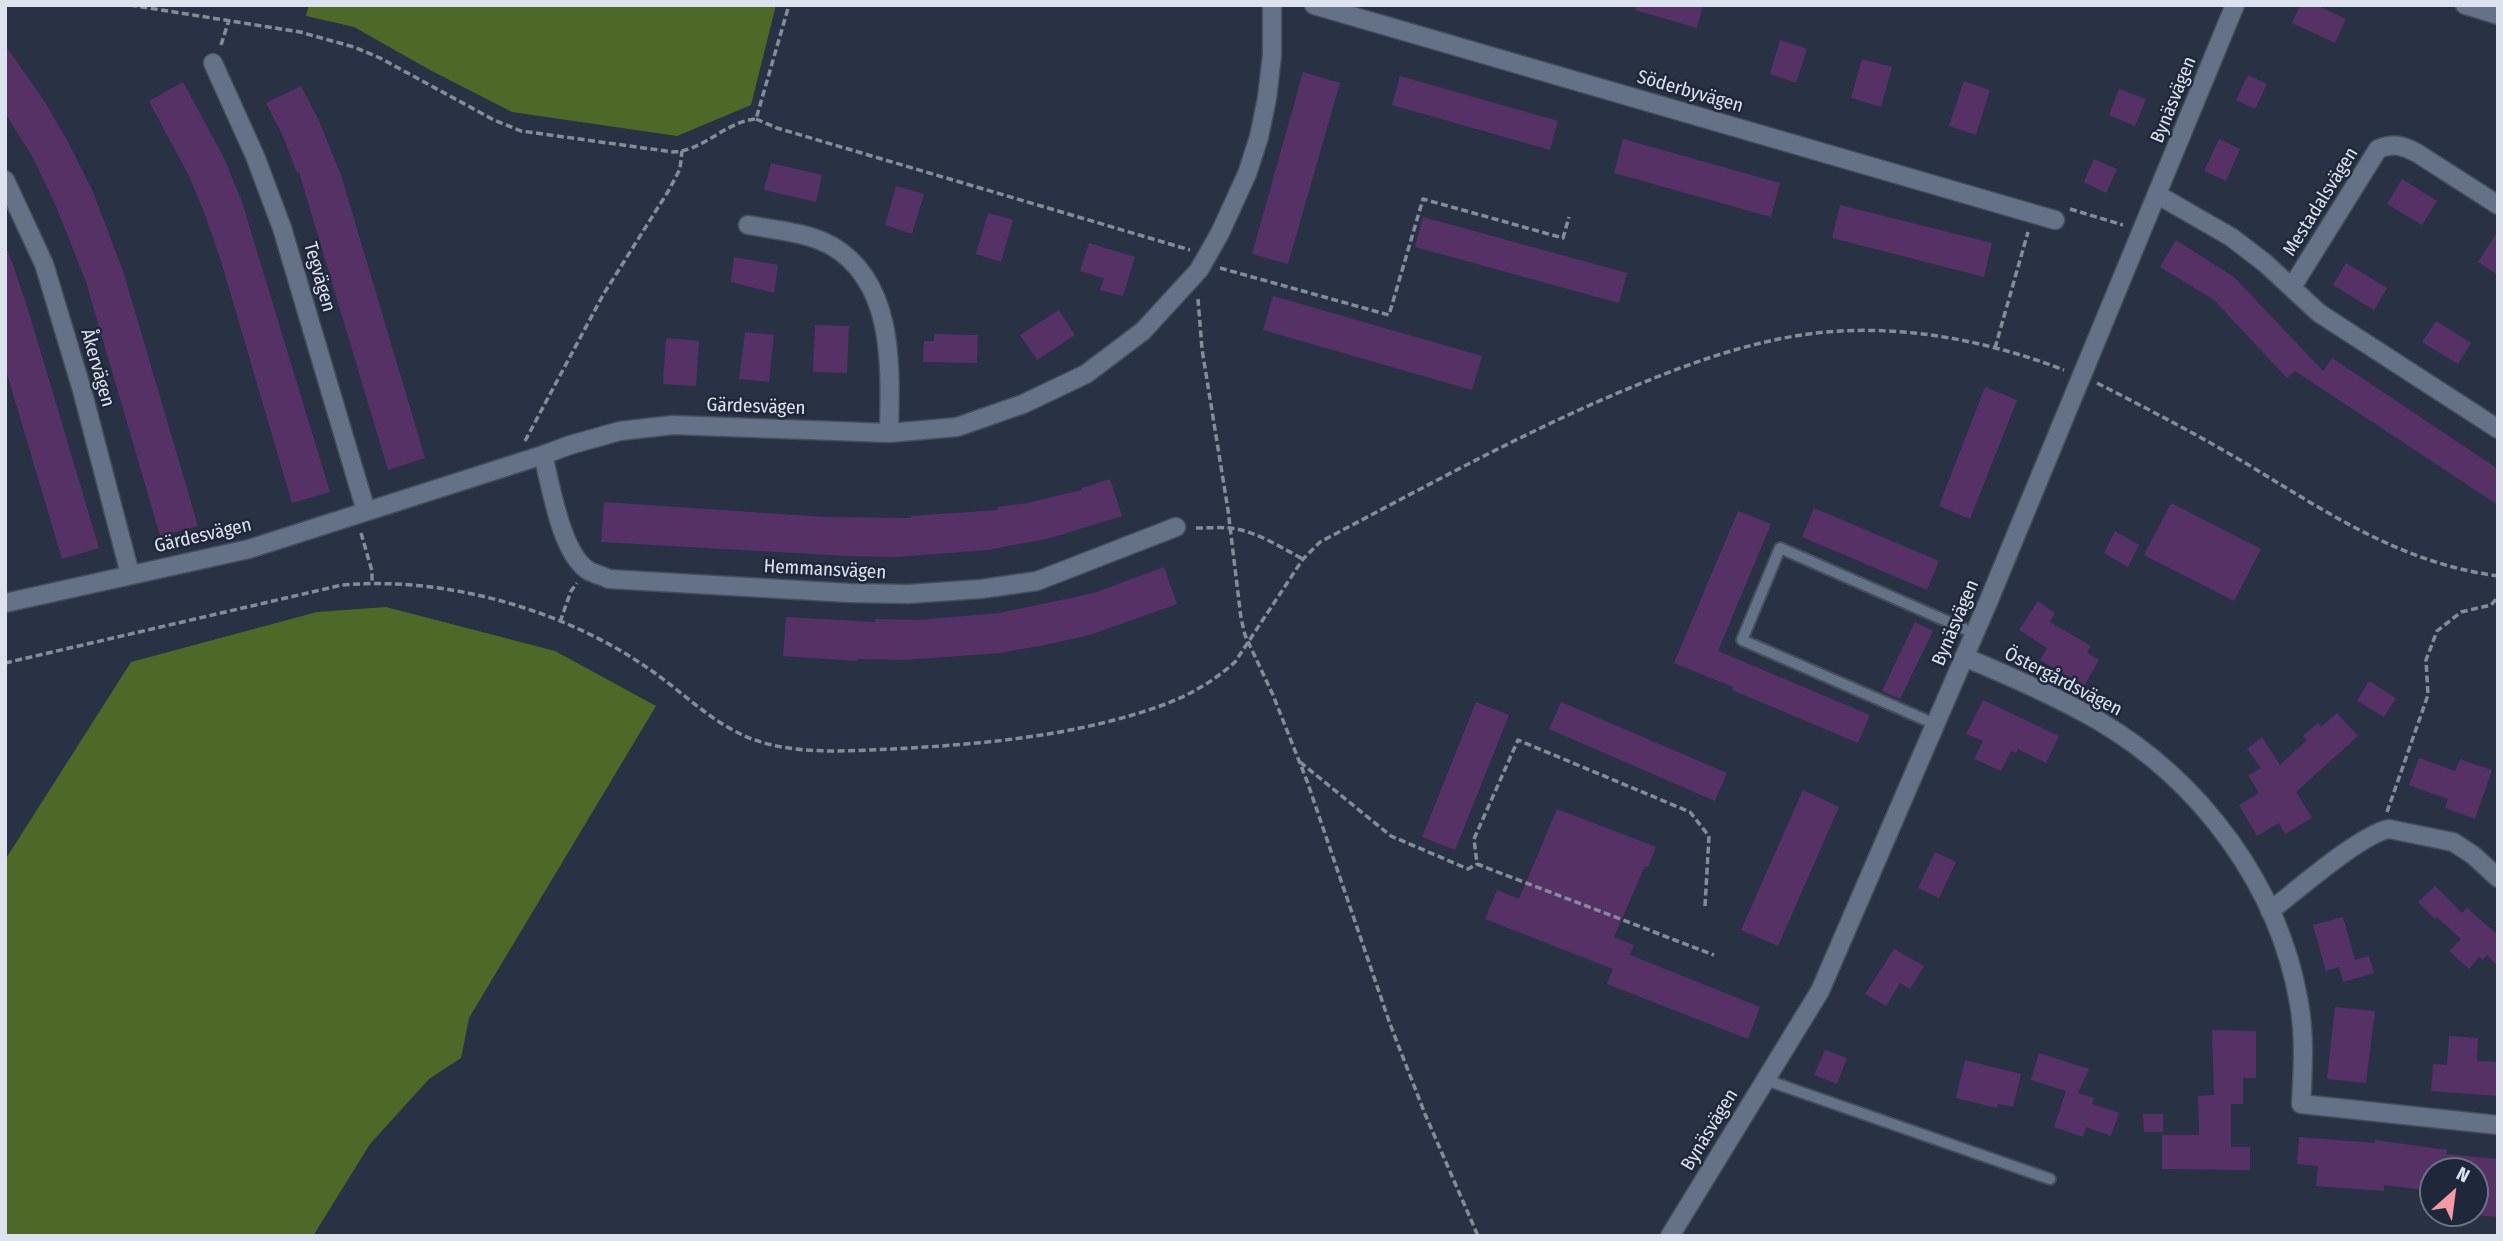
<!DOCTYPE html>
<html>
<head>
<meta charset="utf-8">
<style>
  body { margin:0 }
  #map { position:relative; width:2503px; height:1241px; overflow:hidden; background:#283244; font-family:"Fira Sans Condensed",sans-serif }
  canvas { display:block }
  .frame { position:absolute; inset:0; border:7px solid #dce3ef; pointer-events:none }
  .north { position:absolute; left:2419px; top:1157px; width:70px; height:70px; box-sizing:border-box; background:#1e283a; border:2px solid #6a7382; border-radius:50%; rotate:28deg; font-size:19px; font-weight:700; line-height:28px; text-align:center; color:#dce3ef }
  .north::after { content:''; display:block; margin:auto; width:24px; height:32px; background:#f49aa2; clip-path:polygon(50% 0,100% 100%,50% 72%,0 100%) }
</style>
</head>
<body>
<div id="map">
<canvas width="2503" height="1241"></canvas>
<div class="frame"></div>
<div class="north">N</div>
</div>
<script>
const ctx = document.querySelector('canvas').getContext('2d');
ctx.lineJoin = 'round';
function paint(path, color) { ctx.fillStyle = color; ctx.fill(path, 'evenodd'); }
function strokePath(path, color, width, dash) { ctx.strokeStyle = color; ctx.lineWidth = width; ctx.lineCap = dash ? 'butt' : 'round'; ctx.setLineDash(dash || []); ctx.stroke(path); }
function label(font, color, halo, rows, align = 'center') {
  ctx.font = font + ' "Fira Sans Condensed",sans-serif'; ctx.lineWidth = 5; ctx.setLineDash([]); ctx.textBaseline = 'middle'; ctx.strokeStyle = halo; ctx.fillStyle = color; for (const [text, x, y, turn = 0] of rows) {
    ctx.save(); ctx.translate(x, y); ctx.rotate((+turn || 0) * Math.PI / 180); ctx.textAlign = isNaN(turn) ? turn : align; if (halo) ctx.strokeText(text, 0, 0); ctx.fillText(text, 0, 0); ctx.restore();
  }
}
paint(new Path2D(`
  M309 5H776L751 105 677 136 512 112 430 70 354 27 306 16Z
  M386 607 555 651 656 706 469 1018 461 1058 429 1079 370 1144 313 1236H5V860L131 662 317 612Z`), '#4e6828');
paint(new Path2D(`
  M1636 5H1703L1697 28 1635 10Z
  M2300 5H2316L2346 19 2335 43 2292 23Z
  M1780 40 1807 49 1796 83 1770 74Z
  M5 45 45 102 68 142 93 192 123 271 198 526 160 536 86 282 56 206 32 156 5 113Z
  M1862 59 1892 67 1881 107 1851 98Z
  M1303 72 1340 83 1288 264 1252 254Z
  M2248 75 2267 84 2255 109 2236 100Z
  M1400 76 1558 121 1550 150 1392 105Z
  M1964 81 1990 90 1976 135 1949 126Z
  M183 82 224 158 242 202 330 492 292 503 221 261 204 212 190 178 149 101Z
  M301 86 319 121 341 175 425 458 388 470 299 172 297 173 282 134 266 103Z
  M2119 89 2146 99 2135 126 2109 115Z
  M1623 139 1780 183 1771 217 1614 173Z
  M2219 139 2240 149 2226 181 2204 171Z
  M2094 159 2117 169 2106 193 2084 182Z
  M771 163 822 175 816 202 764 190Z
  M2402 179 2437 201 2422 225 2387 204Z
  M896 186 924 194 912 234 885 225Z
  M1840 205 1992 243 1984 277 1832 238Z
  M988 213 1013 220 1001 262 976 254Z
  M1423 217 1627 273 1619 303 1415 247Z
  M2498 231V275L2478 262Z
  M2176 240 2234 277 2323 371 2332 358 2498 469V505L2295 371 2287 378 2214 300 2160 267Z
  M1089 243 1135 257 1123 296 1100 290 1104 278 1080 271Z
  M5 251H8L27 306 99 548 62 559 5 367Z
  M734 257 778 265 774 293 731 282Z
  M2346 263 2387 288 2374 310 2333 285Z
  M1273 296 1482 356 1472 390 1263 330Z
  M1059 310 1075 335 1037 360 1020 335Z
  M2436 321 2471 343 2458 364 2422 342Z
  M815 325 849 326 847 373 813 372Z
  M745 332 774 335 769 382 739 379Z
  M934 334 978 335 977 363 923 362 924 341H934Z
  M666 338 699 341 696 386 663 384Z
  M1985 387 2017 400 1970 519 1939 506Z
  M1110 479 1122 516 1051 538 988 550 897 557 847 556 601 542 604 502 825 517 911 518V516L998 510 997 507 1027 503 1082 490V488Z
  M2171 503 2261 549 2234 601 2144 555Z
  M1814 508 1939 561 1927 590 1802 537Z
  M1738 511 1771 524 1718 651 1870 715 1858 743 1732 690 1733 687 1674 663Z
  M2115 531 2139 545 2128 567 2104 553Z
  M1164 567 1177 604 1090 635 1045 645 1000 653 903 660 858 659 857 661 783 656 786 617 875 622V619L918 620 999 613 1094 593Z
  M2038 601 2055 613 2050 622 2091 646 2087 653 2099 660 2084 686 2040 660 2047 648 2019 630Z
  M1915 622 1933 631 1900 699 1882 691Z
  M2369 681 2396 698 2384 717 2357 701Z
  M1983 700 2059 736 2046 763 2018 749 2016 753 2011 751 2001 771 1974 759 1983 741 1966 734Z
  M1476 702 1509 715 1455 850 1422 837Z
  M1561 702 1727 773 1715 801 1549 729Z
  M2337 713 2358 736 2296 792 2312 818 2285 834 2279 823 2257 836 2239 805 2259 793 2248 775 2261 768 2247 749 2262 737 2280 765 2307 740 2303 736 2318 723 2321 727Z
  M2419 758 2455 771 2460 759 2492 770 2475 819 2445 808 2448 799 2409 785Z
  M1803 790 1839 807 1778 946 1741 930Z
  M1557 809 1656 847 1648 867 1645 866 1614 937 1634 945 1630 955 1760 1007 1748 1039 1607 984 1613 969 1485 919 1497 890 1519 899Z
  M1935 852 1956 862 1939 898 1918 888Z
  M2435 886 2462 913 2467 908 2498 935V967L2487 955 2483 960 2479 957 2469 969 2449 951 2461 939 2437 917 2435 919 2418 902Z
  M2343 917 2355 960 2369 956 2374 973 2343 982 2339 967 2326 971 2313 925Z
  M1894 949 1924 966 1910 989 1900 983 1886 1006 1865 994Z
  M2335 1007 2375 1011 2366 1083 2327 1079Z
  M2212 1030 2256 1031V1078H2243V1104H2231V1147H2250V1170L2162 1169V1135H2199L2198 1096 2214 1095Z
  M2449 1036 2478 1038 2477 1061 2498 1062V1096L2431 1091 2433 1064 2447 1065Z
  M1825 1050 1847 1058 1837 1084 1814 1075Z
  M2039 1053 2089 1069 2078 1093 2094 1098 2092 1104 2119 1113 2111 1136 2086 1127 2083 1137 2054 1127 2066 1091 2031 1080Z
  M1965 1060 2021 1074 2013 1107 1998 1104 1997 1108 1956 1098Z
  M2143 1114H2163V1132H2144Z
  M2299 1137 2375 1143V1140L2447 1150 2446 1154 2498 1159 2496 1217 2475 1215V1171H2433V1181L2426 1180 2425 1190 2384 1185V1191L2316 1186 2318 1166 2297 1164Z`), '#553166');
const service = new Path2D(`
  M1935 724 1742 640 1780 548 1974 633
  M1766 1080 2050 1179`);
const minor = new Path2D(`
  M1314 5 2055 220
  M2465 5 2498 15
  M213 63 255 156 282 228 366 511
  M5 180 44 264 82 390 130 574
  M2158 195 2231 237 2265 263 2319 313 2498 429
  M748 225C775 230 807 232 832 246 896 284 890 369 889 433
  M2292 287 2378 149C2394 143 2402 145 2417 153L2498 205
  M543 455C551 486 561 554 589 571 595 574 603 576 609 579L850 593 908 594 981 589 1037 581 1176 527
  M5 603 249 549 543 455 570 445 620 431 673 425 889 433 957 427 1023 404 1086 374 1143 331 1199 270 1220 233 1247 174 1259 137 1267 98 1272 55V5
  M1964 657C2010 676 2056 696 2099 721 2201 781 2279 886 2299 1003 2305 1037 2303 1070 2301 1104L2498 1125
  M2270 911C2296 891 2361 834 2389 829L2453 842 2473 855 2498 878
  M1670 1236 1820 991 1989 600 2235 5`);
strokePath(service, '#454e5d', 14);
strokePath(minor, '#454e5d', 21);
strokePath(new Path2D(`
  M130 5 300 32 354 47 380 58 494 120 521 131 673 152C704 151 726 121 756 119L789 5
  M221 45 229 20
  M756 119 777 128 1190 250
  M2070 209 2123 225
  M1220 268 1389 315 1423 199 1563 238 1569 217
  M1198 299 1202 349 1228 510 1241 618 1245 635 1273 695 1307 781 1390 1024 1425 1114 1478 1236
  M1995 348 2028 232
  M2097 383C2148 409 2198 435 2247 464 2328 513 2401 563 2498 576
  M525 441 603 295 669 190 680 169 682 151
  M1196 528C1207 528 1219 527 1230 528 1256 531 1280 547 1303 559
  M361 533 372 571V582
  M560 622 571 591 577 583
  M5 663 342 585C447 576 566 610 652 671 685 694 713 724 752 739 795 755 847 751 893 749 984 744 1077 736 1163 705 1190 695 1214 681 1235 662L1303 559 1320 542C1417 491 1513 438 1613 395 1682 366 1751 339 1826 332 1906 325 1989 341 2064 370
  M1300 762 1391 836 1468 869 1477 864
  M2387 812 2428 695 2426 660 2437 631 2461 612 2491 605 2498 597
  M1705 906 1709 836 1690 812 1518 740 1474 839 1477 864 1714 955`), '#848c9b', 3.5, [7, 3.5]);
strokePath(service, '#657186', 10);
strokePath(minor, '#657186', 18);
label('19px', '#dce3ef', '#1e283a', [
  ["Söderbyvägen",1690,92,16],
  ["Bynäsvägen",2174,100,-68],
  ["Mestadalsvägen",2321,202,-58],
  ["Tegvägen",319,277,74],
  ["Åkervägen",97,368,74],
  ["Gärdesvägen",756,407,2],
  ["Gärdesvägen",203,536,-13],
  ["Hemmansvägen",825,570,3],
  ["Bynäsvägen",1956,623,-67],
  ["Östergårdsvägen",2063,682,27],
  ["Bynäsvägen",1710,1130,-59]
]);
</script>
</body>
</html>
